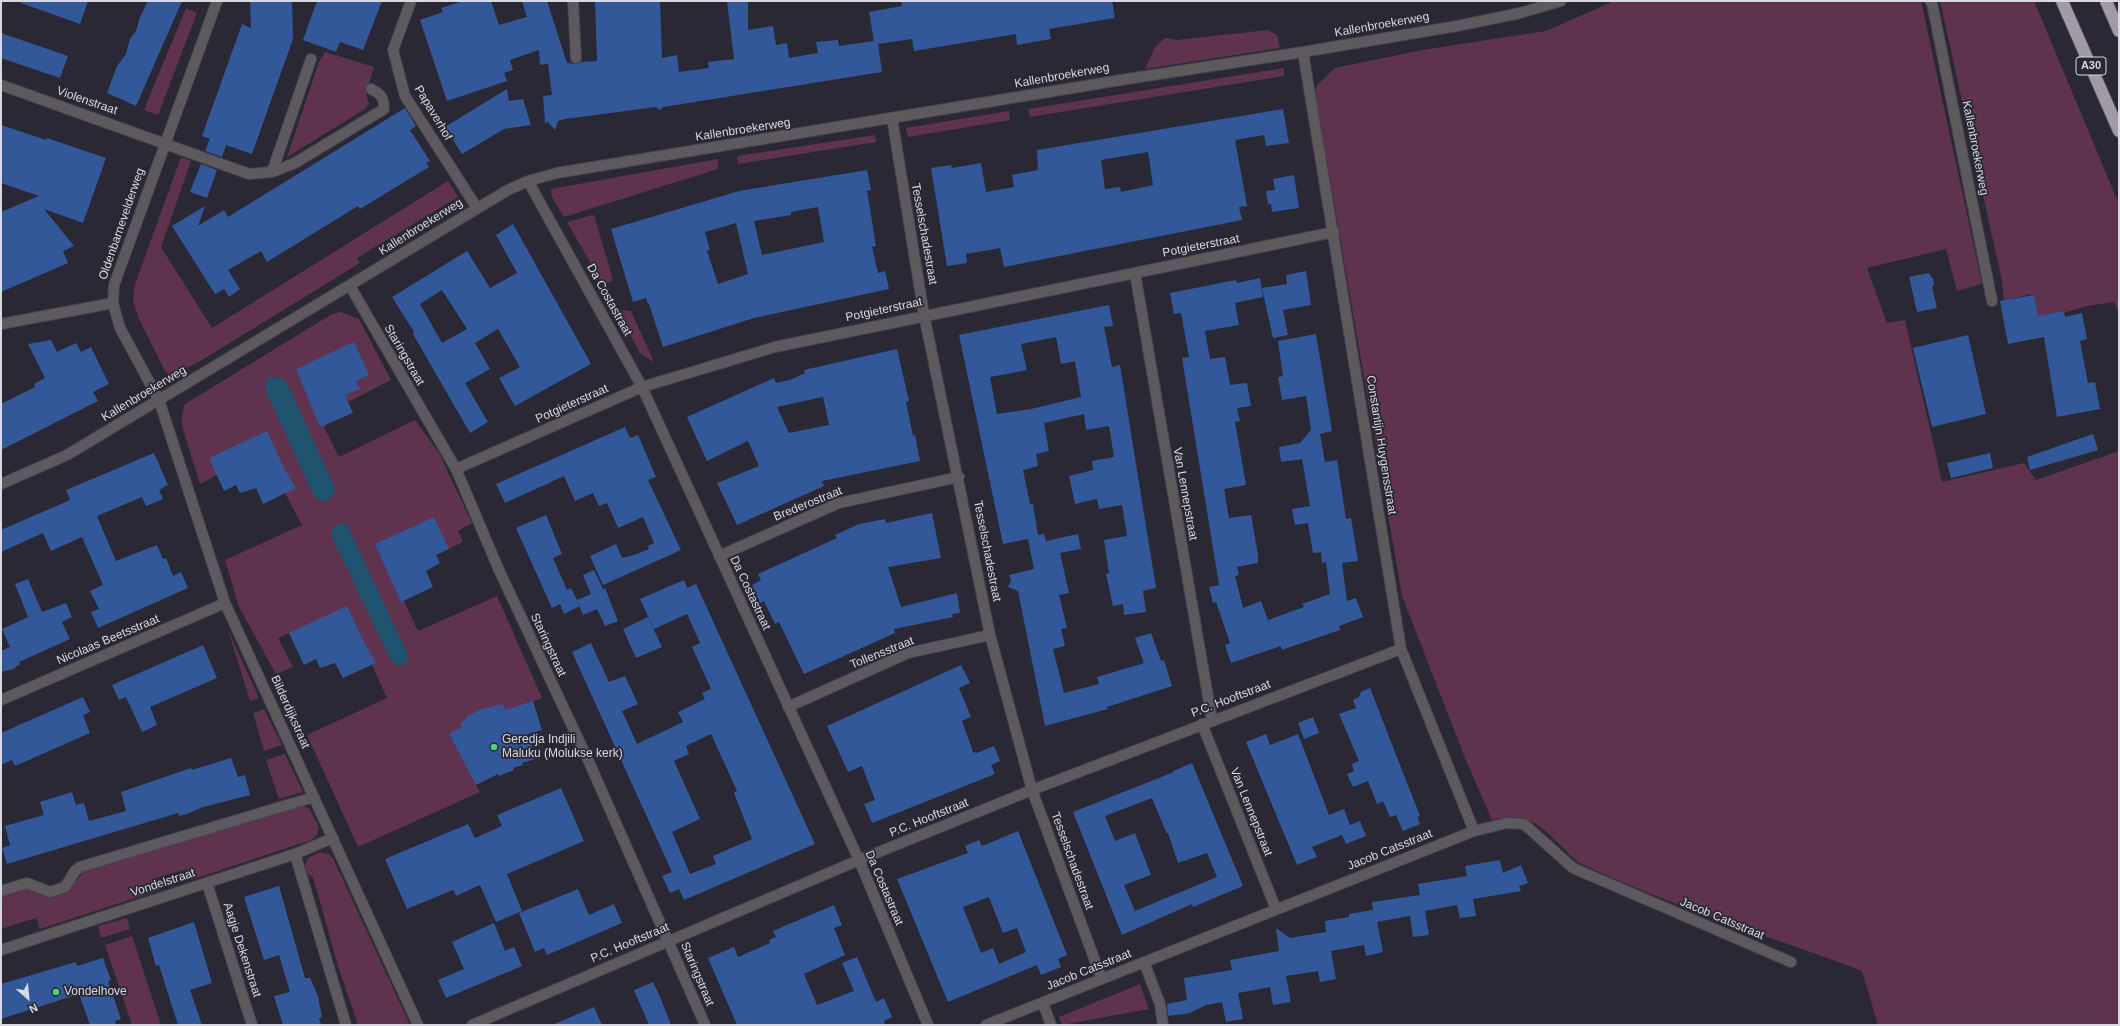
<!DOCTYPE html>
<html>
<head>
<meta charset="utf-8">
<style>
  body { margin:0 }
  #map { position:relative; width:2120px; height:1026px; overflow:hidden; background:#292834; font-family:Arial,sans-serif }
  canvas { display:block }
  .frame { position:absolute; inset:0; border:2px solid #d9d9e1; pointer-events:none }
  .north { position:absolute; left:8px; top:978px; width:40px; height:40px; -webkit-text-stroke:3px #292834; paint-order:stroke; rotate:153deg; font-size:11px; font-weight:700; line-height:16px; text-align:center; color:#d9d9e1 }
  .north::after { content:''; display:block; margin:auto; width:14px; height:18px; background:#d9d9e1; clip-path:polygon(50% 0,100% 100%,50% 72%,0 100%) }
</style>
</head>
<body>
<div id="map">
<canvas width="2120" height="1026"></canvas>
<div class="frame"></div>
<div class="north">N</div>
</div>
<script>
const ctx = document.querySelector('canvas').getContext('2d');
ctx.lineJoin = 'round';
function paint(path, color) { ctx.fillStyle = color; ctx.fill(path, 'evenodd'); }
function strokePath(path, color, width, dash) { ctx.strokeStyle = color; ctx.lineWidth = width; ctx.lineCap = dash ? 'butt' : 'round'; ctx.setLineDash(dash || []); ctx.stroke(path); }
function label(font, color, halo, rows, align = 'center') {
  ctx.font = font + ' Arial,sans-serif'; ctx.lineWidth = 3.5; ctx.setLineDash([]); ctx.textBaseline = 'middle'; ctx.strokeStyle = halo; ctx.fillStyle = color; for (const [text, x, y, turn = 0] of rows) {
    ctx.save(); ctx.translate(x, y); ctx.rotate((+turn || 0) * Math.PI / 180); ctx.textAlign = isNaN(turn) ? turn : align; if (halo) ctx.strokeText(text, 0, 0); ctx.fillText(text, 0, 0); ctx.restore();
  }
}
paint(new Path2D(`
  M1614 1H1921L1982 284 1957 291 1946 249 1867 268 1887 323 1905 320 1942 482 2024 463 2036 480 2119 451V1025H1878L1862 971C1769 936 1674 907 1584 865 1576 862 1571 856 1565 850 1541 826 1529 811 1492 820L1465 758 1402 596 1315 94 1317 85 1335 68 1422 50 1546 31Z
  M1940 1H2034L2119 204V312L2114 302 2087 306 2038 320 2031 294 2004 301 2002 281Z
  M186 8 197 13 158 115 144 110Z
  M1268 30 1277 35 1280 48 1145 69 1155 47 1165 38 1177 40Z
  M325 52 374 67 366 94 369 104 365 109 287 157 319 62Z
  M1284 68V76L1030 117 1028 109Z
  M1009 111 1010 120 908 137 906 128Z
  M875 135 876 142 738 164 737 156Z
  M181 157 191 161 161 247 212 328 448 181 458 197 357 258 360 263 202 360 171 376 165 371 139 319 133 301 135 284Z
  M718 159V169L564 217 552 197 551 189Z
  M594 215 613 280 603 285 567 222Z
  M617 310 631 311 654 362 640 353Z
  M341 312 359 319 391 380 348 402 324 427 339 457 415 420 439 453 472 523 458 531 463 542 436 555 424 568 404 601 418 631 497 596 542 698 449 734 480 792 358 847 307 735 387 698 372 665 376 663 366 654 355 632 289 633 278 638 293 667 276 674 239 607 225 560 302 525 285 493 217 475 200 484 182 426V416L185 404 332 314Z
  M228 630 259 698 250 701Z
  M264 709 282 745 264 751 253 713Z
  M285 754 303 792 279 799 266 760Z
  M297 804 309 808 319 827 317 835 311 840 191 880 187 869 156 878 160 890 40 929 36 918 1 929V894L24 887H71L86 869Z
  M320 852 329 854 333 858 410 1025H358L338 966 313 877 306 873 305 866 308 858Z
  M127 918 130 929 101 938 98 926Z
  M132 936 161 1025H132L105 945Z
  M1140 984 1149 1009 1062 1025 1059 1017Z`), '#5f334e');
paint(new Path2D(`
  M270 377 282 378 288 385 336 490 331 498 326 502 320 501 314 496 265 390 266 381Z
  M342 522 348 527 407 653V663L399 666 391 661 331 535 333 528Z`), '#20546e');
paint(new Path2D(`
  M21 1H88L80 24 21 3Z
  M148 1H182L136 106 107 93 117 66 126 54 130 39 136 31 140 17Z
  M250 1H292L293 39 252 154 226 145 222 157 205 151 210 139 202 136 242 24 251 28Z
  M317 1H382L363 50 340 42 336 52 303 40Z
  M463 1H491L499 25 527 17 522 1H547L567 63 576 64 581 62 597 61 595 1H660L662 58 677 55 679 72 709 68 708 62 734 59 727 1H748V30L773 26 776 45 787 43 789 58 818 53 816 42 838 40 839 46 874 41 869 12 902 6 901 1H1112L1115 18 1049 29 1051 39 1017 45 1016 34 914 51 912 39 878 44 882 72 663 107 660 110 656 107 565 119 558 121 555 130 548 122 545 123 543 96 552 95 548 64 540 65 539 50 510 60 513 70 504 73 507 81 447 101 420 20 443 12 441 8Z
  M1 33 68 56 60 78 1 58Z
  M507 89 509 101 523 99 531 125 504 129 462 154 445 127Z
  M405 108 416 126 410 130 430 161 426 163 429 167 360 209 358 206 267 262 261 251 228 270 240 289 229 297 224 289 215 294 172 226 205 206 198 226 224 210 228 217Z
  M1283 109 1289 143 1266 146 1264 135 1235 140 1247 206 1239 207 1242 220 1004 267 1000 248 966 254 967 263 947 266 931 168 951 165 952 168 981 163 986 192 1014 187 1012 175 1038 170 1037 150ZM1148 152 1153 185 1121 192 1120 187 1105 189 1101 160Z
  M1 125 46 140 47 138 106 158 83 223 44 209 74 246 63 251 68 263 1 292V212L39 196 1 183Z
  M201 164 217 170 207 198 190 192Z
  M867 170 871 190 867 191 876 246 872 247 878 273 885 271 889 289 754 318 663 347 649 304H648L646 298 633 302 611 229 739 191ZM818 207 824 242 762 255 754 221 791 215V212ZM736 223 748 274 718 284 707 251 710 250 705 232Z
  M1294 175 1299 208 1272 212 1271 204H1268L1266 191 1275 190 1273 179Z
  M513 224 591 364 515 406 499 378 520 367 498 329 475 343 490 369 465 383 488 422 470 433 413 334 414 332 392 297 467 251 490 288 517 273 496 235ZM442 290 467 329 442 343 420 304Z
  M1306 271 1311 305 1283 310 1288 335 1273 338 1262 288 1287 284 1286 275Z
  M1929 273 1933 279 1934 284 1932 287 1937 308 1917 312 1909 277Z
  M1260 278 1263 297 1235 303 1239 325 1205 331 1210 359 1225 357 1230 385 1247 383 1251 406 1237 408 1240 421 1235 422 1246 485 1224 489 1229 518 1251 515 1258 555V563L1237 567 1239 575 1235 576 1243 608 1261 601 1268 620 1304 607 1302 604 1330 594 1326 562 1322 563 1321 552 1313 553 1308 523 1295 525 1292 509 1310 506 1302 459 1281 462 1279 447 1300 443 1311 430 1306 396 1282 400 1278 377 1283 376 1278 341 1316 334 1332 431 1320 434 1325 462 1337 460 1346 519 1351 518 1358 561 1342 563 1347 601 1356 598 1363 617 1339 626 1340 630 1290 647 1282 650 1281 646 1231 663 1225 645 1230 643 1216 602 1213 603 1209 587 1219 585 1182 358 1189 357 1181 313 1174 314 1170 293 1236 280 1237 283Z
  M2034 295 2038 316 2064 311 2065 317 2082 313 2087 339 2080 341 2088 383 2095 382 2100 409 2057 417 2044 337 2008 344 2000 301Z
  M1109 305 1113 326 1104 327 1112 367 1120 365 1156 588 1143 591 1146 612 1124 615 1123 604 1113 606 1106 574 1109 573 1104 540 1127 536 1122 505 1099 509 1097 499 1075 504 1069 476 1093 470 1092 461 1114 457 1109 426 1086 430 1084 414 1044 423 1049 451 1036 454 1038 466 1023 470 1030 504H1033L1038 535 1044 534 1046 541 1078 534 1081 549 1060 553 1069 593 1059 595 1067 628 1061 629 1065 646 1053 649 1064 693 1099 684 1097 677 1144 663 1135 638 1151 633 1161 661 1164 660 1172 686 1107 707 1108 709 1045 726 1018 591 1008 587 1011 581 1009 575 1034 569 1028 539 1003 544 959 335ZM1056 337 1061 364 1075 361 1081 397 1031 409 997 414 990 377 1027 370 1021 344Z
  M1968 335 1986 414 1932 427 1913 348Z
  M51 340 57 352 76 343 81 352 91 347 109 384 93 392 98 401 1 450V404L35 387 34 384 45 378 28 344Z
  M354 342 369 375 356 381 360 389 345 395 353 413 320 427 296 369Z
  M897 349 909 401 906 402 913 436 915 435 920 461 822 481 824 486 737 525 717 483 759 466 748 441 707 461 687 417 774 378 776 383 790 380 805 373 804 370ZM823 397 829 425 789 433 777 407Z
  M625 427 630 438 638 435 656 477 648 480 681 550 603 585 590 556 616 544 622 558 634 555 649 549 648 546 654 543 643 517 618 528 607 503 599 506 593 493 575 501 564 476 505 503 496 484Z
  M267 431 285 470 296 488 263 504 256 488 240 493 236 485 224 491 209 458Z
  M2093 434 2098 450 2030 470 2027 457Z
  M154 453 168 485 159 490 163 499 146 506 142 497 97 516 116 561 157 545 163 559 166 558 173 576 181 572 188 588 98 628 91 612 99 609 90 591 103 585 82 537 51 551 43 533 1 552V530L70 500 66 490Z
  M1990 453 1993 468 1951 478 1947 463Z
  M932 513 941 558 888 567 901 607 957 593 960 613 952 614 953 617 894 629 895 633 804 674 779 622 775 624 764 601 760 603 752 585 761 580 758 574 837 538 835 535 859 524 885 519 886 523Z
  M546 515 562 554 553 558 567 590 571 588 580 606 564 614 560 604 552 608 516 528Z
  M434 517 449 549 436 555 440 563 426 571 433 587 401 602 375 544Z
  M594 570 603 589 605 588 618 621 605 626 597 609 583 615 577 600 591 594 583 575Z
  M28 579 42 612 66 603 72 617 62 622 70 639 19 662 20 664 13 669 1 672V651L10 647 2 629 28 617 15 584Z
  M684 580 687 588 696 584 815 844 684 900 679 889 670 893 662 876 672 872 572 652 591 643 609 682 625 676 638 704 622 711 637 744 683 722 678 712 705 699 702 693 711 689 692 647 700 643 687 614 654 629 640 599ZM711 734 737 791 734 793 752 839 713 856 716 864 690 874 672 832 700 819 674 761 689 754 686 746Z
  M347 606 365 644 376 663 343 678 335 663 320 668 316 659 304 665 289 633Z
  M648 617 662 647 636 658 623 629Z
  M203 645 217 678 150 707 157 725 142 732 126 697 119 700 112 685Z
  M961 665 970 683 959 688 971 717 962 721 973 752 977 753 994 746 1000 761 991 765 995 774 872 823 864 804 875 800 862 766 848 772 827 726Z
  M1370 688 1420 816 1417 817 1420 824 1403 831 1396 815 1390 817 1383 801 1377 804 1368 781 1353 787 1347 774 1354 771 1352 764 1359 761 1339 714 1356 708 1353 700 1359 697 1361 692Z
  M83 697 90 712 83 715 90 733 15 766 12 760 1 765V733Z
  M533 701 542 730 528 734 536 759 522 763 523 765 513 768 514 770 499 776 498 774 476 785 449 734 462 727 460 723 467 719 466 717 479 710 503 704 505 710Z
  M1313 717 1319 733 1304 739 1298 723Z
  M1266 734 1270 745 1298 734 1329 815 1344 809 1350 825 1360 821 1366 836 1346 844 1342 835 1312 847 1317 857 1297 865 1246 742Z
  M231 758 238 777 245 775 250 795 203 807 187 814 179 816 178 813 7 864 2 848 10 845 5 826 44 815 40 802 72 792 76 805 84 803 89 821 126 811 121 792 191 768 192 770Z
  M1192 763 1243 886 1193 907 1192 904 1122 935 1073 812 1174 772 1173 771ZM1152 798 1167 834 1168 833 1178 863 1207 853 1217 877 1135 911 1124 885 1151 875 1135 833 1115 841 1105 816Z
  M561 788 584 841 507 874 522 911 496 922 480 885 456 896 453 890 407 909 385 859 468 824 475 838 502 826 497 815Z
  M1018 831 1067 955 1058 959 1061 967 1041 975 1037 965 948 1002 897 879 968 853 965 846 979 840 982 846ZM989 897 1003 933 1017 928 1026 952 999 964 993 948 981 953 963 907Z
  M1500 860 1503 873 1521 865 1528 883 1519 886 1521 891 1473 899 1476 916 1460 918 1457 905 1425 911 1429 935 1413 937 1410 916 1377 922 1383 952 1366 956 1364 945 1331 951 1336 979 1320 982 1318 971 1286 976 1291 1002 1273 1005 1270 987 1238 993 1243 1019 1226 1022 1222 1002 1206 1005 1190 1013 1168 1016 1167 1004 1187 1000 1184 978 1232 970 1230 960 1279 951 1276 928 1290 938 1326 932 1325 921 1349 917V914L1373 910 1372 902 1420 895 1418 884 1467 876 1465 866Z
  M279 886 305 978H310L318 996 322 1017 319 1018 321 1025H283L274 996 290 992 279 955 264 960 244 897Z
  M578 889 589 915 614 904 622 923 547 955 544 948 535 952 519 913Z
  M834 905 842 925 834 928 845 955 804 974 817 1005 854 991 842 963 857 957 876 1002 884 998 892 1017 884 1021 885 1025H737L708 958 734 947 738 957 770 943 769 940 776 937 773 931Z
  M194 922 212 983 190 990 202 1025H178L159 965 156 966 148 938Z
  M494 923 505 951 514 947 522 966 446 998 438 980 464 969 452 942Z
  M103 958 111 980 108 981 121 1019 115 1021 116 1025H90L79 994 1 1019V984L76 962 77 966Z
  M653 982 660 997 671 1025H649L634 990Z
  M594 1007 602 1025H552Z`), '#33589a');
const minor = new Path2D(`
  M217 1 114 285 113 303 120 328 159 400 225 603 418 1025
  M411 1 393 50 405 96 477 208
  M573 1 576 58
  M1930 1 1932 3 1992 301
  M1303 52 1401 649 1474 831
  M1 85 249 174 272 172 311 59
  M892 118 924 315 990 635 1032 790 1101 977
  M272 172 295 163 384 109C384 97 381 94 371 89
  M528 181 642 387 859 860 928 1025
  M1135 273 1212 720
  M350 286 456 469 499 570 589 762 705 1025
  M1 324 113 303
  M456 469 642 387 775 347 1334 232
  M1 484 67 455 508 190 528 181 557 173 1127 79 1303 52 1457 26 1520 13 1561 1
  M719 556 839 503 959 477
  M1 700 225 603
  M788 707 908 653 990 635
  M1202 724 1276 909
  M295 854 346 1025
  M207 883 252 1025
  M1 891 27 883 50 892 65 887 75 871 80 867 314 797
  M1 950 295 854 333 838
  M1144 962 1160 1004 1163 1025
  M1043 1003 1051 1025
  M472 1025 859 860 1032 790 1401 649
  M986 1025 1474 831 1507 823 1524 824 1573 868 1791 962`);
const highway = new Path2D(`
  M2062 1 2119 131
  M2106 1 2119 31`);
strokePath(minor, '#454450', 12);
strokePath(highway, '#454450', 14);
strokePath(minor, '#5d595f', 10);
strokePath(highway, '#a39aa7', 12);
for (const [x, y, r, color] of [
  [494,747,4,"#45d77a"],
  [56,992,4,"#45d77a"]
]) { const dot = new Path2D(); dot.arc(x, y, r, 0, 2 * Math.PI); ctx.fillStyle = color; ctx.fill(dot); strokePath(dot, '#292834', 1.5); }
for (const [x, y, w] of [
  [2091,66,30]
]) { const box = new Path2D(); box.roundRect(x - w / 2, y - 9, w, 18, 3); ctx.fillStyle = '#292834'; ctx.fill(box); strokePath(box, '#d9d9e1', 1); }
label('bold 11px', '#d9d9e1', null, [
  ["A30",2091,66]
]);
label('12px', '#d9d9e1', '#292834', [
  ["Kallenbroekerweg",1382,25,-10],
  ["Kallenbroekerweg",1062,76,-10],
  ["Violenstraat",87,101,19],
  ["Papaverhof",433,113,59],
  ["Kallenbroekerweg",743,130,-9],
  ["Kallenbroekerweg",1975,148,79],
  ["Oldenbarnevelderweg",122,224,-71],
  ["Kallenbroekerweg",421,227,-32],
  ["Tesselschadestraat",924,234,80],
  ["Potgieterstraat",1201,246,-11],
  ["Da Costastraat",609,300,61],
  ["Potgieterstraat",884,310,-12],
  ["Staringstraat",404,355,60],
  ["Kallenbroekerweg",144,394,-31],
  ["Potgieterstraat",572,404,-24],
  ["Constantijn Huygensstraat",1381,445,81],
  ["Van Lennepstraat",1185,494,80],
  ["Brederostraat",808,504,-22],
  ["Tesselschadestraat",987,551,79],
  ["Da Costastraat",750,593,65],
  ["Nicolaas Beetsstraat",108,640,-23],
  ["Staringstraat",548,645,65],
  ["Tollensstraat",882,653,-22],
  ["P.C. Hooftstraat",1231,699,-21],
  ["Bilderdijkstraat",290,712,66],
  ["Van Lennepstraat",1251,812,68],
  ["P.C. Hooftstraat",929,818,-22],
  ["Jacob Catsstraat",1390,850,-22],
  ["Tesselschadestraat",1072,861,70],
  ["Vondelstraat",163,883,-18],
  ["Da Costastraat",884,888,67],
  ["Jacob Catsstraat",1722,919,23],
  ["P.C. Hooftstraat",630,943,-23],
  ["Aagje Dekenstraat",242,950,72],
  ["Jacob Catsstraat",1089,970,-22],
  ["Staringstraat",697,974,67]
]);
label('12px', '#d9d9e1', '#292834', [
  ["Geredja Indjili",502,740],
  ["Maluku (Molukse kerk)",502,754],
  ["Vondelhove",64,992]
], 'left');
</script>
</body>
</html>
